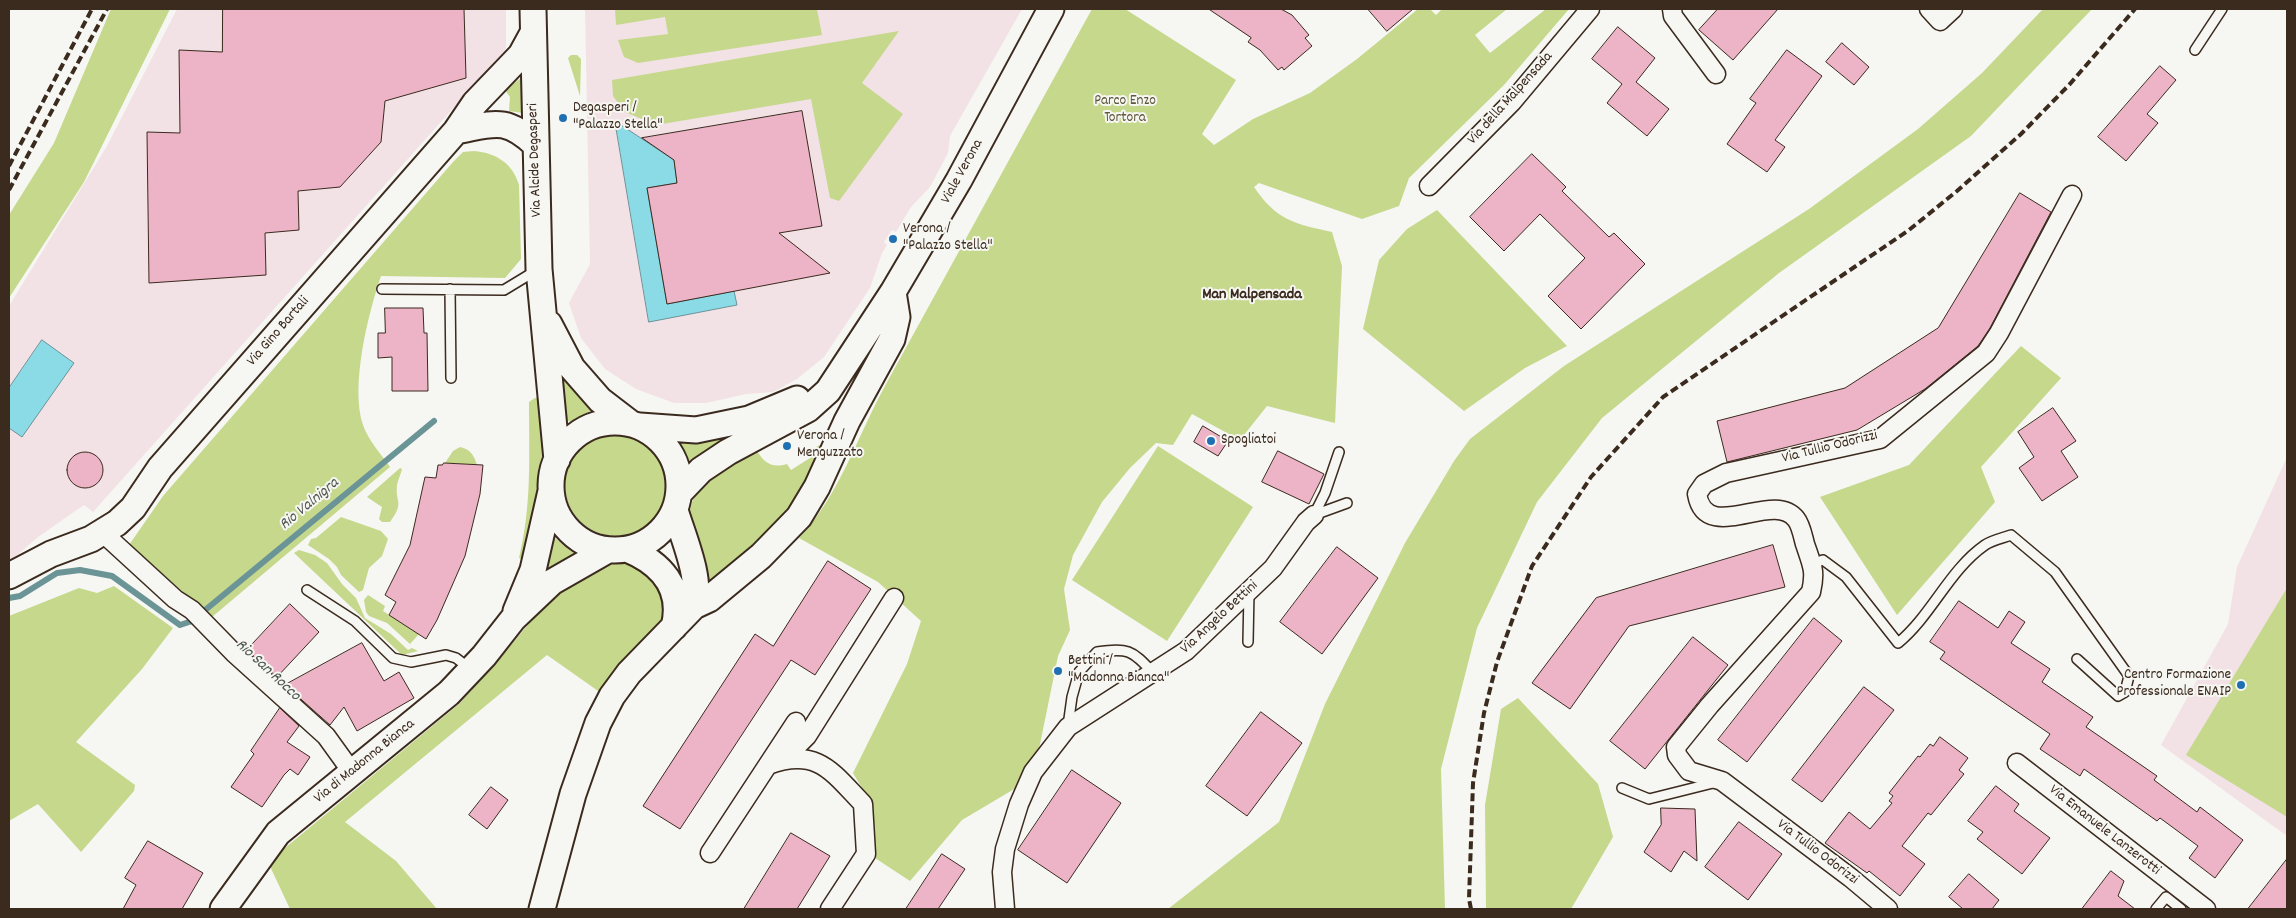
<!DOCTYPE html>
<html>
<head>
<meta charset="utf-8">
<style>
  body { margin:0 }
  #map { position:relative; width:2296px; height:918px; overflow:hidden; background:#f6f6f2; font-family:Dekko,sans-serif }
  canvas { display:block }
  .frame { position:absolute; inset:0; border:10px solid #3b2a1e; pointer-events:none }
</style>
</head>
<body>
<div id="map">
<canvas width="2296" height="918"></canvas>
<div class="frame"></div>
</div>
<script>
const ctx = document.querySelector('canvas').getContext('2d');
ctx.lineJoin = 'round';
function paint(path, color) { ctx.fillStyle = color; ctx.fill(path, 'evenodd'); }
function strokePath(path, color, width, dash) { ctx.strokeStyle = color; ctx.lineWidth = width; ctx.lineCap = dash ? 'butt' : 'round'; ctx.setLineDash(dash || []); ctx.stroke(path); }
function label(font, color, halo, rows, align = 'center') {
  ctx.font = font + ' Dekko,sans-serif'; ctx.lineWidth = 4; ctx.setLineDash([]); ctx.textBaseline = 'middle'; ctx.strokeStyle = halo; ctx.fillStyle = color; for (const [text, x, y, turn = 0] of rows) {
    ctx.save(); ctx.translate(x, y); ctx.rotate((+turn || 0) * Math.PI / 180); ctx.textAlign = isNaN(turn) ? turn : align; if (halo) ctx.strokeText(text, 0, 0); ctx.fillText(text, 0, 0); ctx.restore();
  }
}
paint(new Path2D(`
  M177 9H506V49L93 512 84 505 38 537 9 562V306L107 146Z
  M585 9H1022L950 136 948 153 930 187 911 207 896 232 892 230 884 242 887 245 882 253 870 288 824 357 797 379 773 392 746 394 706 403H674L636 389 605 369 581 338 569 303 590 264Z
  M2287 457V836L2161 745 2228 624 2237 567Z`), '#f3e2e5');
paint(new Path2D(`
  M111 9H170L84 182 9 298V215L54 143Z
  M615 9H817L822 35 638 63 624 57 618 40 668 34 665 17 616 25Z
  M1092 9H1125L1236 80 1202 134 1214 145 1253 119 1310 93 1357 59 1418 9H1430L1436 15 1442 9H1507L1475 35 1490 53 1546 9H1569L1504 85 1409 178 1399 206 1362 219 1259 183 1254 187C1276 220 1295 224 1332 232L1342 266 1335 423 1267 406 1240 440 1192 414 1173 445 1156 443 1130 468 1102 502 1073 555 1064 589 1070 630 1058 656 1039 749 1026 782 962 820 910 881 872 856 868 798 853 773 907 664 921 621 878 582 799 538C839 496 858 435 886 384 955 259 1023 134 1092 9Z
  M2043 9H2092L1971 136 1779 273 1602 418 1537 502 1477 628 1441 769 1445 909H1168L1279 822 1325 704 1405 543 1454 461 1470 439 1564 366 1809 209 1918 129 1982 73Z
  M899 31 862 83 903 114 839 201 830 198 811 99 656 125 625 112 613 96 612 80Z
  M571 55H577L581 59 580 96 568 58Z
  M521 78 523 113 509 111 510 97 505 90Z
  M474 151C497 153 513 164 519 185L521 259 505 278 381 276C368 314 350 387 363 425 368 440 381 454 390 467L212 617 129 545 163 496 453 162 463 152Z
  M1437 210 1567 346 1525 368 1464 411 1363 329 1379 260 1407 229Z
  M2021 346 2061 378 1981 467 1995 502 1897 615 1820 497 1909 465Z
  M567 376 597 409 588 412 570 422 566 419 560 379Z
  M542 397 544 451 527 561 519 558C532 505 529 456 529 402L535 398Z
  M745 428 690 465 678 441Z
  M565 485a51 51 0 1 1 102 0a51 51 0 1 1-102 0Z
  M822 444 828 446 796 511 708 595 687 520 690 507 701 482 755 447C762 461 770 469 787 464L791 470 818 453 814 448Z
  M1158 446 1253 507 1167 641 1072 580Z
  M460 447C470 449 474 455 477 465L445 463 453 451Z
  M400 468 402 469C401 474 398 479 397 485 395 504 405 501 390 522H382L379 519 382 507 367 497Z
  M341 517 381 531 388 539 382 556 369 568 363 590 359 592 341 575 337 567 329 559 308 545 311 539 316 538Z
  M555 538 576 555 550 574 543 569Z
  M299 550 315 555 327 563 342 584 356 598 365 618 391 634 408 650 412 648 418 651 402 655 294 553Z
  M622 563C649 563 651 574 667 594L663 623 601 693 547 655 345 822 396 861 437 909H290L268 862 459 704 495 664 553 595 606 565Z
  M114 586 173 628 142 669 76 742 135 785 134 791 81 852 38 804 9 821V616L79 588 97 593Z
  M2287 588V817L2186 755Z
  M368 595 385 606 383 611 419 634 410 644 387 623 369 616 366 612 364 600Z
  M1518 698 1598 784 1613 837 1571 909H1486L1485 805 1501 709Z`), '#c5d88c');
const water = new Path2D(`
  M615 121 674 160 677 183 647 188 667 304 734 291 737 305 649 322Z
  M42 340 74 363 22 437 9 428V388Z`);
paint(water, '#8bdbe7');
strokePath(water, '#6b9497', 1);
strokePath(new Path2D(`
  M9 598 20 596 57 573 80 570 112 576 180 625 192 621 197 625
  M204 611 434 421`), '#6b9497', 6);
const building = new Path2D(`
  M223 9H464L466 78 385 101 381 142 340 187 298 191 299 230 265 233 266 275 149 283 147 132 180 133 179 50 222 52Z
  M1209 9H1281L1292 15 1309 35 1305 38 1312 46 1284 70 1282 67 1278 70 1260 50 1248 42 1251 38Z
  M1368 9H1413L1387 31Z
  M1718 9H1778L1733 60 1699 30Z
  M1618 27 1655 58 1636 82 1669 109 1647 136 1607 103 1622 84 1592 59Z
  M1842 43 1869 67 1854 85 1826 62Z
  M1787 50 1822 76 1775 140 1785 147 1767 172 1727 144 1756 103 1750 99Z
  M2160 66 2176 80 2147 114 2158 123 2126 161 2098 137Z
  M802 111 822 226 779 233 830 273 667 304 647 188 677 183 674 160 642 138Z
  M1532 154 1566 187 1562 191 1609 237 1614 233 1645 264 1581 329 1548 296 1585 258 1540 214 1504 251 1470 217Z
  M2020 193 2051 212 1990 328 1978 346 1925 389 1857 430 1727 462 1717 421 1845 388 1938 328Z
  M385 308H423L424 333H427L428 391H392V357L378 358V333H385Z
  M2053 408 2076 441 2061 451 2078 477 2042 501 2019 468 2034 457 2018 432Z
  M1203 426 1228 441 1218 456 1194 442Z
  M1278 451 1324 474 1309 504 1262 482Z
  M67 470a18 18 0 1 1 36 0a18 18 0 1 1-36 0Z
  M444 463 483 465 480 494 465 556 437 620 426 639 389 615 396 602 385 595 410 545 425 477 436 478 438 465H442Z
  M1773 545 1785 587 1629 626 1570 709 1532 683 1596 598Z
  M1337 547 1378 578 1322 654 1280 622Z
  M828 561 871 589 815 675 791 660 680 829 643 806 755 634 773 646Z
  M1959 601 1998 628 2009 611 2025 622 2011 643 2050 669 2042 682 2093 717 2086 727 2157 776 2154 780 2197 812 2200 807 2243 840 2215 878 2189 858 2198 846 2160 818 2157 821 2084 769 2080 776 2040 749 2050 734 1940 659 1945 652 1930 642Z
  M290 604 319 632 277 677 247 650Z
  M1814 618 1842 641 1747 762 1718 740Z
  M1693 637 1728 665 1645 769 1610 741Z
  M362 643 384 681 399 672 414 698 357 731 344 707 330 725 285 685Z
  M1864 687 1894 710 1822 802 1792 780Z
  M280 708 299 726 287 742 310 757 298 775 290 769 284 775 262 807 231 787 254 754 251 751Z
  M1261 712 1302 743 1247 816 1206 786Z
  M1940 737 1968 758 1959 770 1964 774 1931 815 1928 813 1902 846 1925 864 1900 896 1869 871 1867 873 1825 843 1849 812 1870 829 1892 803 1889 801 1893 796 1889 793 1918 756 1920 757 1930 744 1933 746Z
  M1072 770 1121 803 1067 883 1018 850Z
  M1996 786 2019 804 2014 811 2050 838 2022 874 1977 839 1983 832 1968 821Z
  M491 787 508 800 487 829 469 815Z
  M1661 808 1695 809 1697 861 1684 851 1671 872 1644 852 1661 825Z
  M1739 822 1782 854 1748 900 1705 867Z
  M791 833 830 856 797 909H744Z
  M148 841 203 873 182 909H123L136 885 125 878Z
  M942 854 965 869 938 909H906Z
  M2287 859V909H2248Z
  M2111 871 2124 881 2118 896 2135 909H2082Z
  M1969 874 1999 900 1992 909H1963L1949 897Z`);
paint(building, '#edb4c8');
strokePath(building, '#3b2a1e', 1);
const lane = new Path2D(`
  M2195 50 2222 9
  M382 289 504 290 537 270
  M450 289 451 378
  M1314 515 1325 493 1339 452
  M1314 515 1347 503
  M1811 564 1823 560 1846 577 1898 643C1932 615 1949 570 1985 545 1992 540 2003 538 2011 535L2055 572 2129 676 2125 692 2118 696 2077 659
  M307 590 355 621 393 658 411 662 446 655 456 658 469 668
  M1248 642 1249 592
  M1068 726 1072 697 1079 672 1097 652C1127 648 1132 649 1153 673
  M1622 788 1649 799 1717 782
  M2156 909 2166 897 2181 909`);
const street = new Path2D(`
  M1672 9 1673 16 1716 74
  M1929 9 1940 21 1953 9
  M1429 186 1512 102 1590 9
  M103 533 175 599 192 610 234 653 326 736 352 772
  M784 759 807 736 894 598
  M2017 763 2206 909
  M768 765C818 747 832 772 863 804L866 854 830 909
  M710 853 796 722
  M1005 909 1002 872 1005 849 1019 804 1033 772 1068 727 1186 651 1273 568 1306 522 1314 515
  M1888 909 1851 878 1722 781 1689 771 1677 755 1676 747 1710 705 1811 592C1816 571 1812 565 1805 544 1803 537 1801 525 1796 519 1773 489 1706 546 1697 494L1704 484 1726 473 1880 439 1986 353 1999 333 2072 195`);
const secondary = new Path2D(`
  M533 9 539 269 557 460
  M456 131C494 124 505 116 536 145
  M549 324 572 368 600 400 630 423
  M551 486a64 64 0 1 1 128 0a64 64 0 1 1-128 0Z
  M640 426 696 430 749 419 797 399
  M679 493 701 470 728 452 808 409 828 391 893 292 959 180 1051 9
  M627 549C661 563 684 588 674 627
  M9 576 51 554 91 539 117 523 133 508 160 468 456 131 475 103 521 55 533 33
  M694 606 709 599 761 556 799 517 817 487 847 421 892 339 897 317 893 292
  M516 611 533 570 551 491
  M223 909 278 833 449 693 484 656 513 619 552 582 608 550
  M542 909 573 794 598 723 612 696 629 673 694 606C702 579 683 537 675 510`);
strokePath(lane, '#3b2a1e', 12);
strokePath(street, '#3b2a1e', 21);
strokePath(secondary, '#3b2a1e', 29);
strokePath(lane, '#f6f6f2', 9);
strokePath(street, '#f6f6f2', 18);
strokePath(secondary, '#f6f6f2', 25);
strokePath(new Path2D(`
  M9 166 92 9
  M9 190 107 9
  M1471 909 1469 899 1473 783 1484 713 1497 662 1532 566 1591 477 1663 397 1909 230 1957 191 2021 134 2069 85 2135 9`), '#3b2a1e', 4, [8, 4]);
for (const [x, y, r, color] of [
  [563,118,5,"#1f6fb2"],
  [893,239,5,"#1f6fb2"],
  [1211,441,5,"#1f6fb2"],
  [787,446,5,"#1f6fb2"],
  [1058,671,5,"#1f6fb2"],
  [2241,685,5,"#1f6fb2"]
]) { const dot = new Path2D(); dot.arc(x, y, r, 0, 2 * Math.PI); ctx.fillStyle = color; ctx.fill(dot); strokePath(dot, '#f6f6f2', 2); }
label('15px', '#3b2a1e', '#f6f6f2', [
  ["Via della Malpensada",1511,99,-48],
  ["Via Alcide Degasperi",536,160,-92],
  ["Viale Verona",963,172,-61],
  ["Via Gino Bartali",279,332,-49],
  ["Via Tullio Odorizzi",1830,448,-14],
  ["Via Angelo Bettini",1220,618,-43],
  ["Via di Madonna Bianca",365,762,-39],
  ["Via Emanuele Lanzerotti",2104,831,38],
  ["Via Tullio Odorizzi",1817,853,37]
]);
label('15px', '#5e563a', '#f6f6f2', [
  ["Parco Enzo",1125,102],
  ["Tortora",1125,119]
]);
label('15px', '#3b2a1e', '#f6f6f2', [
  ["Degasperi /",573,109],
  ["\"Palazzo Stella\"",573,126],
  ["Verona /",903,230],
  ["\"Palazzo Stella\"",903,247],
  ["Verona /",797,437],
  ["Menguzzato",797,454],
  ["Spogliatoi",1221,441],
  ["Bettini /",1068,662],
  ["\"Madonna Bianca\"",1068,679],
  ["Centro Formazione",2231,676,"right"],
  ["Professionale ENAIP",2231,693,"right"]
], 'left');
label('bold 16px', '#3b2a1e', '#f6f6f2', [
  ["Man Malpensada",1252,296]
]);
label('italic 16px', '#4f5650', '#f6f6f2', [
  ["Rio Valnigra",310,505,-40],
  ["Rio San Rocco",267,671,43]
]);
</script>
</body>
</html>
